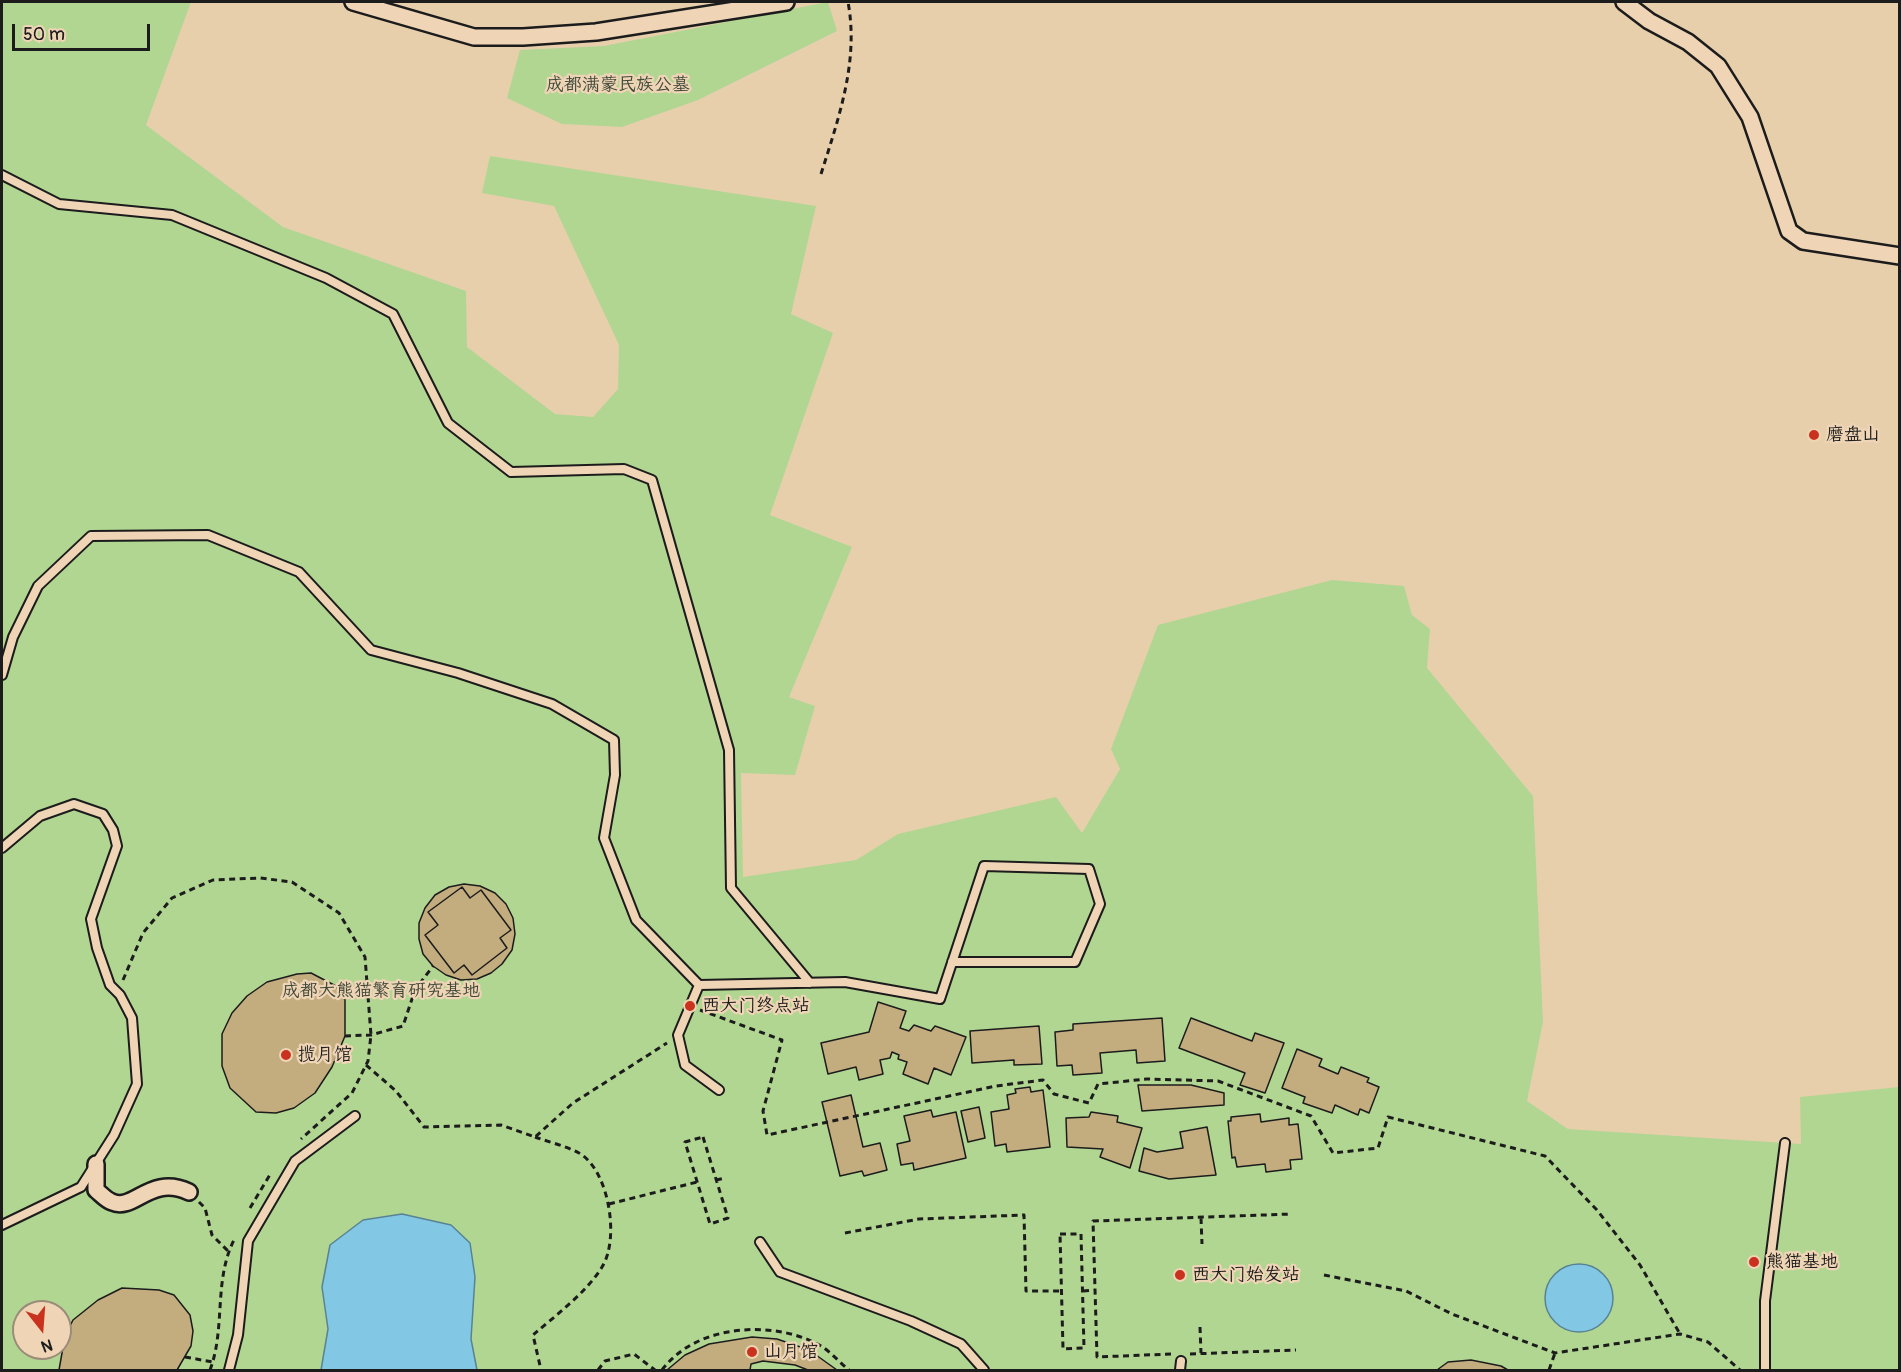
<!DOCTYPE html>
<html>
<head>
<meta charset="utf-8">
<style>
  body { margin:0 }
  #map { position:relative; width:1901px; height:1372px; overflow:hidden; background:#e8cfac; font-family:Pangolin,sans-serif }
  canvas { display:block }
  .frame { position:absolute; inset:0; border:3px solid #1c1c1c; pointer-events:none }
  .north { position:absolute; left:12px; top:1300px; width:60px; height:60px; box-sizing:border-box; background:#efd5b6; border:2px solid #9b8b78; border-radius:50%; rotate:163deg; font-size:16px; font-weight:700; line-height:24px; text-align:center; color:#1c1c1c }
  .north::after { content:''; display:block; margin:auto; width:21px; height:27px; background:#c8321e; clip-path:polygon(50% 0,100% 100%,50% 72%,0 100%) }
  .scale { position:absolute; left:12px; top:24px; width:138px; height:27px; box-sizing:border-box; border:3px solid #1c1c1c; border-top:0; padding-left:8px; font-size:18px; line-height:21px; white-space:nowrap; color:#1c1c1c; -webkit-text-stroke:4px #efd5b6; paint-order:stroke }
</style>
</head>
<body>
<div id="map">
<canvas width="1901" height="1372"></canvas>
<div class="frame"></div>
<div class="north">N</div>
<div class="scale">50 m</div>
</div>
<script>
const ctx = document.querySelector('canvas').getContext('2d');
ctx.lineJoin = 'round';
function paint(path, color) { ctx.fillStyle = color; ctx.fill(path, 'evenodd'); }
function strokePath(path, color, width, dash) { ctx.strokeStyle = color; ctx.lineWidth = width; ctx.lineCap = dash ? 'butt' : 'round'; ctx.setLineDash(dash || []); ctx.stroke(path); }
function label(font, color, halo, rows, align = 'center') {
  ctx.font = font + ' Pangolin,"LXGW WenKai TC",sans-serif'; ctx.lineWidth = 4.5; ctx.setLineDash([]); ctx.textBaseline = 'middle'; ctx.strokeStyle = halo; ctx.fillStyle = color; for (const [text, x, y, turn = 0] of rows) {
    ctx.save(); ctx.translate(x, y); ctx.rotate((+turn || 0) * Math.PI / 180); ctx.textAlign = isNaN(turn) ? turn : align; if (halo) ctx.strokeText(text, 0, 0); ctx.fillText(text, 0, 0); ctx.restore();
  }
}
paint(new Path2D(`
  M2 2H191L146 125 283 227 466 291 467 347 555 414 593 417 618 389 619 345 554 206 482 193 490 156 816 206 791 314 833 333 770 515 852 547 789 697 815 706 795 775 741 773 743 877 856 860 898 834 1056 797 1082 833 1120 769 1111 749 1158 625 1332 580 1404 586 1412 615 1430 629 1427 668 1533 796 1543 1022 1527 1101 1568 1129 1801 1144 1800 1097 1899 1087V1370H2ZM24 1312H60V1348H24Z
  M828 2 837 31 698 100 622 127 562 124 507 98 520 50 604 46Z`), '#b1d692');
const water = new Path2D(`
  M402 1214 451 1225 470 1243 475 1277 471 1339 477 1370H321L328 1329 322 1287 330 1245 363 1220Z
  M1545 1298a34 34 0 1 1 68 0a34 34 0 1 1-68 0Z`);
paint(water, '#82c7e3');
strokePath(water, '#598393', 1.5);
const building = new Path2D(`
  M464 884 480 886 495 893 506 904 513 918 515 934 512 950 502 964 491 973 477 979 461 980 446 975 433 966 423 954 419 939V923L425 908 435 895 449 887ZM462 887 470 898 481 890 511 930 500 938 507 948 472 975 464 965 454 973 425 935 438 925 428 912Z
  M462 887 470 898 481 890 511 930 500 938 507 948 472 975 464 965 454 973 425 935 438 925 428 912Z
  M311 973 336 986 345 1000V1036L332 1067 315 1093 294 1108 276 1113 256 1112 230 1088 222 1066V1034L232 1013 247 996 267 982 297 974Z
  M878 1002 906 1011 900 1028 909 1031 914 1025 931 1031 935 1026 966 1037 951 1075 934 1068 928 1084 903 1074 907 1062 898 1059 899 1055 892 1052 890 1058 880 1060 883 1074 859 1080 856 1067 828 1074 821 1043 869 1032Z
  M1162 1018 1165 1061 1137 1063 1136 1050 1100 1053 1102 1073 1073 1075 1072 1065 1057 1066 1055 1032 1073 1030V1024Z
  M1191 1018 1252 1041 1255 1033 1284 1043 1265 1093 1240 1085 1245 1073 1179 1048Z
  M1039 1026 1042 1064 1014 1065V1060L972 1063 970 1031Z
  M1297 1049 1322 1059 1319 1066 1338 1074 1341 1067 1369 1078 1367 1082 1379 1087 1369 1113 1360 1109 1358 1115 1335 1105 1332 1113 1303 1103 1305 1097 1282 1088Z
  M1138 1085H1191L1224 1093V1105L1142 1111Z
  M1030 1087 1031 1092 1043 1090 1050 1147 1007 1152 1006 1144 995 1146 991 1112 1009 1109 1007 1095 1016 1093 1015 1089Z
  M851 1095 863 1147 880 1143 887 1170 864 1176 862 1171 840 1176 822 1102Z
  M979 1107 985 1138 968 1142 961 1111Z
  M931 1110 933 1117 956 1112 966 1158 914 1170 913 1163 901 1165 897 1144 910 1141 904 1116Z
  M1091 1112 1118 1116 1117 1122 1142 1128 1130 1168 1100 1157 1103 1149 1067 1147 1066 1118 1089 1117Z
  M1260 1114 1261 1122 1289 1118V1125L1298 1124 1302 1159 1290 1160 1291 1169 1266 1172 1265 1164 1237 1167 1235 1157 1232 1158 1228 1121H1231V1117Z
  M1207 1127 1216 1175 1169 1179 1139 1171 1144 1148 1157 1152 1183 1148 1180 1132Z
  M122 1288 159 1290 174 1295 190 1315 193 1331 191 1346 177 1370H59L65 1336 73 1320 98 1300Z
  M752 1337 777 1339 809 1350 837 1370H808L795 1365 763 1361 751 1364 750 1370H667L685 1355 709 1344Z
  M1471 1360 1501 1366 1508 1370H1437L1448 1362Z`);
paint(building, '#c3ad7f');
strokePath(building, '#1c1c1c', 1.5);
const lane = new Path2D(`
  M2 175 59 204 172 215 326 278 393 314 448 423 511 472 624 469 652 480 729 750 731 888 810 983
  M2 675 13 637 38 586 91 536 208 535 299 572 371 650 458 673 552 704 614 740 615 775 604 838 636 920 699 985 678 1035 685 1065 719 1090
  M2 848 40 816 74 804 103 814 113 830 117 846 91 919 97 948 110 985 120 995 132 1018 137 1084 114 1135 81 1187 2 1225
  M699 985 845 982 940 999 984 866 1089 869 1100 904 1075 962H952
  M760 1242 780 1272 911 1321 961 1344 984 1370
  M229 1370 238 1335 248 1241 295 1161 355 1116
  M1180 1370 1181 1361
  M1765 1370V1301L1785 1143`);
const street = new Path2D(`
  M353 2 474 37H523L596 32 786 2
  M1624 2 1649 21 1688 42 1718 66 1750 117 1789 231 1803 241 1900 256
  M96 1164V1190C101 1194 106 1200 112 1202 134 1212 150 1174 189 1192`);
strokePath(lane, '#1c1c1c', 12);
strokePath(street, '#1c1c1c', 20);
strokePath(new Path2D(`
  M821 174C839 117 859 61 848 2
  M123 980 143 933 172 898 213 880 260 878 292 882 339 913 365 957 371 1035 368 1061 352 1093 301 1139
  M700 1010 782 1040 763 1111 767 1135 996 1086 1043 1080 1054 1094 1089 1103 1098 1084 1147 1079 1218 1081 1311 1116 1333 1153 1378 1148 1388 1117 1545 1156 1597 1210 1640 1265 1680 1334
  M345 1036 371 1035 403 1026 415 990 433 966
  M366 1065 396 1091 424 1127 501 1125 535 1137 573 1103 667 1043
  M535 1137C549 1142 566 1146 579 1153 609 1170 620 1239 602 1267 587 1292 555 1316 533 1335L541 1370
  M703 1137 728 1218 710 1224 685 1142Z
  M716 1180 726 1178
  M199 1202 205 1208 212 1235 228 1251
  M609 1204 697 1182
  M250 1208 271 1173
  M1201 1218 1202 1244
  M845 1233 919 1219 1024 1215 1026 1291H1061
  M1060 1234H1081L1084 1348 1063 1349Z
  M1324 1275 1406 1291 1452 1314 1555 1353 1680 1334 1708 1342 1740 1370
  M1083 1291 1095 1290
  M1200 1327 1201 1353
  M1171 1354 1097 1357 1093 1221 1292 1214
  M1190 1354 1296 1350
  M185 1357 213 1362
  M210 1370C226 1328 213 1279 235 1238
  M598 1370 605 1361 634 1354 655 1370
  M662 1370C696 1324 774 1319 821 1346 831 1352 840 1363 849 1370
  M1549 1370 1555 1353`), '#1c1c1c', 3, [6, 4.5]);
strokePath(lane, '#efd5b6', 8);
strokePath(street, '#efd5b6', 15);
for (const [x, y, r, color] of [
  [1814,435,6,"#c8321e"],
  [690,1006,6,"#c8321e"],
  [286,1055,6,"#c8321e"],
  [1754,1262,6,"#c8321e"],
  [1180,1275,6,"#c8321e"],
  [752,1352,6,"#c8321e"]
]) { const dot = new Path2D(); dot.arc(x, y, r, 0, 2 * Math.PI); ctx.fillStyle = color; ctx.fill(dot); strokePath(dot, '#efd5b6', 2); }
label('18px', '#414a3a', '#efd5b6', [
  ["成都满蒙民族公墓",618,85],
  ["成都大熊猫繁育研究基地",381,991]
]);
label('18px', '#1c1c1c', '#efd5b6', [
  ["磨盘山",1826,435],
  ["西大门终点站",702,1006],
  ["揽月馆",298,1055],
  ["熊猫基地",1766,1262],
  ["西大门始发站",1192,1275],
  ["山月馆",764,1352]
], 'left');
</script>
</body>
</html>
